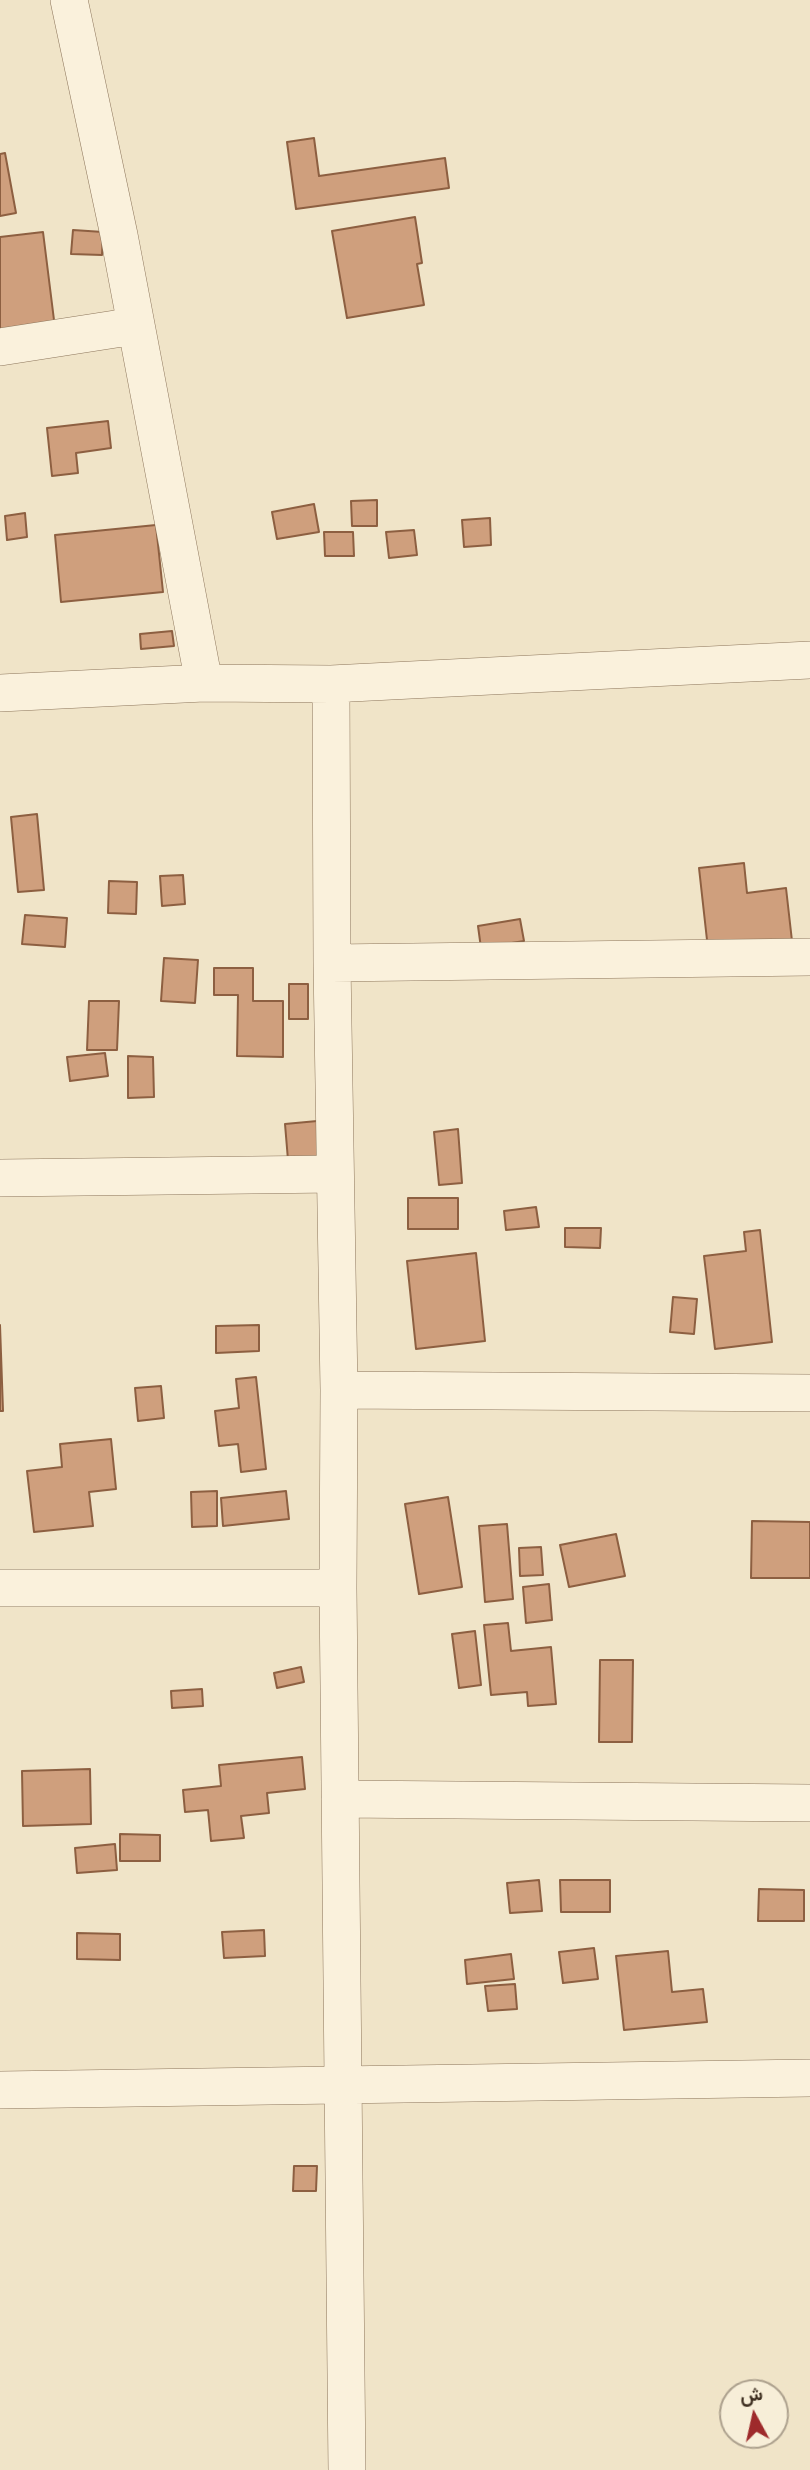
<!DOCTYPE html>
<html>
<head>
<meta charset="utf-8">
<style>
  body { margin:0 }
  #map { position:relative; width:810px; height:2470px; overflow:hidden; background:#f0e4c8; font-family:"Times New Roman",Vazirmatn,serif }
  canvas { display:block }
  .north { position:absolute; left:719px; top:2379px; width:70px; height:70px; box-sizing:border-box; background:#f7eed8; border:2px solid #ada18e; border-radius:50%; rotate:352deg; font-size:19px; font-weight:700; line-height:28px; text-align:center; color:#3d2e20 }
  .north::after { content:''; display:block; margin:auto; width:24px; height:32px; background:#9e2a2b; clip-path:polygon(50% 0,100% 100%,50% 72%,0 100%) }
</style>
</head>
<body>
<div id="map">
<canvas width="810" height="2470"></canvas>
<div class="north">ش</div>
</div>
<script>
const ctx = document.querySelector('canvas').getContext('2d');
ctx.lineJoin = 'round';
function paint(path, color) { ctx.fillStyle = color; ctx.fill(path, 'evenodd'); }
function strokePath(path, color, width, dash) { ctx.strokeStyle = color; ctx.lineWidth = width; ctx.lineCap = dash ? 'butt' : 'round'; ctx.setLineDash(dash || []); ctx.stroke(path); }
const building = new Path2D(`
  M314 138 319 176 445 158 449 188 296 209 287 142Z
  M5 153 16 213 0 216V154Z
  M415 217 422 263 417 264 424 305 347 318 332 231Z
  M73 230 103 232 102 255 71 254Z
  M43 232 55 328 0 335V237Z
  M108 421 111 448 76 453 78 473 52 476 47 428Z
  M377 500V526H352L351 501Z
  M314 504 319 532 277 539 272 512Z
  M25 513 27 537 7 540 5 516Z
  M490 518 491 545 464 547 462 520Z
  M156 525 163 592 61 602 55 535Z
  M414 530 417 555 389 558 386 532Z
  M324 532H353L354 556H325Z
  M172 631 174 646 141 649 140 634Z
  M37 814 44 890 18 892 11 817Z
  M744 863 747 893 786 888 792 941 709 958 699 868Z
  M183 875 185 904 162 906 160 876Z
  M109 881 137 882 136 914 108 913Z
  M25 915 67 918 65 947 22 944Z
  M520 919 524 941 481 948 478 926Z
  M164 958 198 960 195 1003 161 1001Z
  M214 968H253V1001H283V1057L237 1056 238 995H214Z
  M289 984H308V1019H289Z
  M89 1001H119L117 1050H87Z
  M105 1053 108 1076 70 1081 67 1057Z
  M128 1056 153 1057 154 1097 128 1098Z
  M328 1120 331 1156 288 1160 285 1124Z
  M458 1129 462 1183 439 1185 434 1132Z
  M408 1198H458V1229H408Z
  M536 1207 539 1227 506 1230 504 1211Z
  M565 1228H601L600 1248 565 1247Z
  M760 1230 772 1342 715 1349 704 1256 746 1251 744 1232Z
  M476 1253 485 1341 416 1349 407 1261Z
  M673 1297 697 1299 694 1334 670 1332Z
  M0 1325 3 1411H0Z
  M259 1325V1351L216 1353V1326Z
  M256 1377 266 1469 241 1472 238 1444 219 1446 215 1411 239 1408 236 1379Z
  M161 1386 164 1418 138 1421 135 1388Z
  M111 1439 116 1489 89 1492 93 1526 34 1532 27 1471 62 1467 60 1444Z
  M217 1491V1526L192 1527 191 1492Z
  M286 1491 289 1519 223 1526 221 1498Z
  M448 1497 462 1587 419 1594 405 1504Z
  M752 1521 810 1522V1578H751Z
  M507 1524 513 1599 485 1602 479 1526Z
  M616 1534 625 1576 569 1587 560 1545Z
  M541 1547 543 1575 520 1576 519 1548Z
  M549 1584 552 1620 526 1623 523 1587Z
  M508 1623 511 1651 551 1647 556 1704 528 1706 527 1692 491 1695 484 1625Z
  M475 1631 481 1685 459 1688 452 1634Z
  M600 1660H633L632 1742H599Z
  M301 1667 304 1682 277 1688 274 1673Z
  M202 1689 203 1706 172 1708 171 1691Z
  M302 1757 305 1789 267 1793 269 1813 241 1816 244 1838 211 1841 208 1810 185 1812 183 1790 221 1786 219 1765Z
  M90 1769 91 1824 23 1826 22 1771Z
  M120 1834 160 1835V1861H120Z
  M115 1844 117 1870 77 1873 75 1848Z
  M539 1880 542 1911 510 1913 507 1883Z
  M560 1880H610V1912H561Z
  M759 1889 804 1890V1921H758Z
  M264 1930 265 1956 224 1958 222 1932Z
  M77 1933 120 1934V1960L77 1959Z
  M594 1948 598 1979 563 1983 559 1952Z
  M668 1951 672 1992 703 1989 707 2022 624 2030 616 1956Z
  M511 1954 514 1979 467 1984 465 1960Z
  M515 1984 517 2009 488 2011 485 1986Z
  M294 2166H317L316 2191H293Z`);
paint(building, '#cf9f7d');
strokePath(building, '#8d5f41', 2);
const street = new Path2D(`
  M69 0 119 235 204 683
  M0 347 135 326
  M331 684 332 963 339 1390 338 1588 347 2470
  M0 693 204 683 331 684 810 660
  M332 963 810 957
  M0 1178 335 1174
  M339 1390 810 1393
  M0 1588H338
  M340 1799 810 1803
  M0 2090 810 2078`);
strokePath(street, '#8d765c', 38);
strokePath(street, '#faf1dc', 37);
</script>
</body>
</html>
